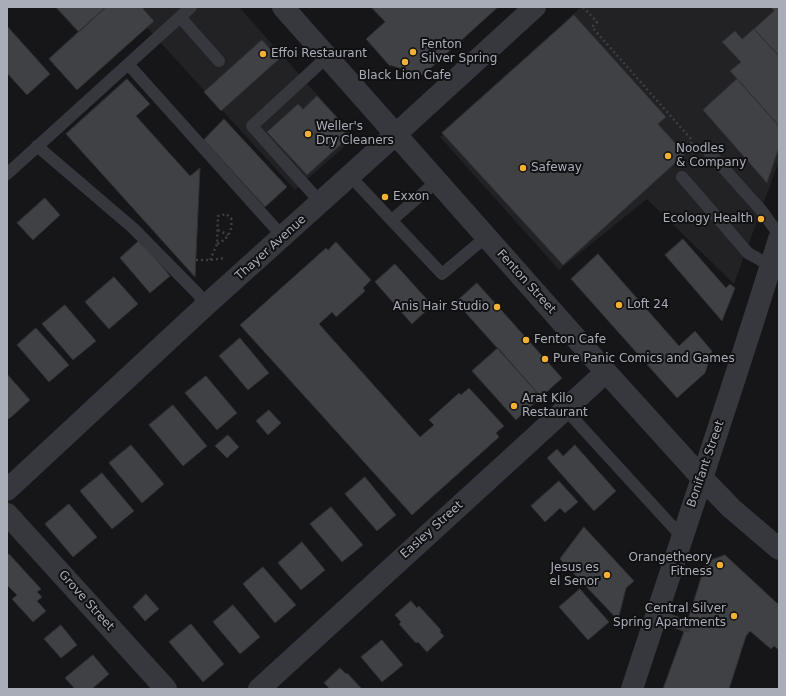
<!DOCTYPE html>
<html>
<head>
<meta charset="utf-8">
<style>
  body { margin:0 }
  #map { position:relative; width:786px; height:696px; overflow:hidden; background:#161618; font-family:"DejaVu Sans",sans-serif }
  canvas { display:block }
  .frame { position:absolute; inset:0; border:8px solid #a8adb8; pointer-events:none }
</style>
</head>
<body>
<div id="map">
<canvas width="786" height="696"></canvas>
<div class="frame"></div>
</div>
<script>
const ctx = document.querySelector('canvas').getContext('2d');
ctx.lineJoin = 'round';
function paint(path, color) { ctx.fillStyle = color; ctx.fill(path, 'evenodd'); }
function strokePath(path, color, width, dash) { ctx.strokeStyle = color; ctx.lineWidth = width; ctx.lineCap = dash ? 'butt' : 'round'; ctx.setLineDash(dash || []); ctx.stroke(path); }
function label(font, color, halo, rows, align = 'center') {
  ctx.font = font + ' "DejaVu Sans",sans-serif'; ctx.lineWidth = 4; ctx.setLineDash([]); ctx.textBaseline = 'middle'; ctx.strokeStyle = halo; ctx.fillStyle = color; for (const [text, x, y, turn = 0] of rows) {
    ctx.save(); ctx.translate(x, y); ctx.rotate((+turn || 0) * Math.PI / 180); ctx.textAlign = isNaN(turn) ? turn : align; if (halo) ctx.strokeText(text, 0, 0); ctx.fillText(text, 0, 0); ctx.restore();
  }
}
paint(new Path2D(`
  M128 7H239L355 137 295 190Z
  M581 7H779V161L734 284 647 199 559 270 440 137Z`), '#222225');
const building = new Path2D(`
  M56 7H106L79 32Z
  M106 7H145L143 9 154 21 77 90 49 59Z
  M371 7H498L423 75 389 65 366 39 385 22Z
  M771 7H779V56L754 29 774 11Z
  M574 15 666 117 658 124 685 154 563 265 442 133Z
  M7 26 50 74 27 95 7 73Z
  M754 29 779 56V126L730 71 741 62 722 42 735 31 742 39Z
  M262 40 279 59 221 111 204 92Z
  M127 79 150 104 136 116 190 176 200 168 195 277 66 134Z
  M737 79 779 126V147L767 183 703 110Z
  M317 96 343 124 339 127 349 137 307 175 267 132 298 104 303 109Z
  M224 119 287 187 265 207 204 140Z
  M45 198 60 215 33 240 17 223Z
  M683 239 726 288 730 284 735 288 722 321 665 255Z
  M140 240 170 276 150 293 120 258Z
  M336 242 371 280 363 288 365 291 336 317 332 312 319 324 420 437 434 425 429 420 459 393 461 395 469 388 504 426 496 433 499 437 412 515 240 325 326 248 328 250Z
  M598 254 679 346 695 331 712 351 705 373 677 398 571 279Z
  M395 264 432 305 412 324 375 282Z
  M114 277 138 304 109 329 85 302Z
  M477 283 562 378 541 397 456 302Z
  M65 305 96 341 73 360 42 324Z
  M36 328 69 365 49 382 17 345Z
  M240 338 269 373 248 390 219 356Z
  M498 348 541 397 516 420 472 371Z
  M7 374 30 400 9 419 7 417Z
  M206 376 237 413 217 430 185 393Z
  M173 405 207 446 183 466 149 425Z
  M269 410 281 423 268 435 256 421Z
  M228 435 239 447 227 458 215 446Z
  M131 445 164 484 142 503 109 463Z
  M575 445 616 491 594 511 547 458 557 449 563 456Z
  M102 473 134 511 112 529 80 491Z
  M365 477 396 515 377 531 345 494Z
  M559 481 578 502 565 513 560 508 545 522 531 506Z
  M69 504 97 537 73 557 45 524Z
  M331 507 363 545 342 562 310 524Z
  M584 527 634 581 626 588 618 620 560 559Z
  M302 542 325 570 301 590 278 563Z
  M9 554 41 589 37 592 42 597 37 601 46 611 33 622 12 599 17 595 7 585V556Z
  M725 555 779 605V650L774 646 771 649 750 631 746 636 729 689H663L686 626 706 562Z
  M263 567 296 605 275 623 243 584Z
  M580 589 609 622 588 640 559 607Z
  M146 594 159 609 145 621 133 607Z
  M411 601 417 608 419 606 441 630 440 632 444 636 427 652 418 642 416 643 399 624 401 622 395 615Z
  M233 605 260 637 240 654 213 622Z
  M191 624 224 664 203 682 169 642Z
  M61 625 77 645 61 658 44 639Z
  M382 640 403 665 382 682 361 657Z
  M93 655 109 674 92 689H75L65 678Z
  M340 668 346 674 347 673 362 689H328L329 688 324 683Z`);
paint(building, '#404145');
strokePath(building, '#303034', 1);
strokePath(new Path2D(`
  M583 7 597 22 592 27 691 139 692 152 689 164
  M218 230 228 235
  M196 260H210L224 258
  M210 260 217 244 218 216 226 214 231 218C233 231 228 239 217 244`), '#3d3f44', 2.5, [2, 3]);
strokePath(new Path2D(`
  M180 17 219 61
  M128 64 283 237
  M37 146 133 228 198 294 205 306
  M709 152 762 211 779 235
  M7 174 191 7
  M350 176 442 274 486 237
  M682 177 748 253 771 266
  M321 203 252 126 327 57
  M392 220 437 181
  M565 409 682 537
  M656 615 686 626`), '#37383d', 12);
strokePath(new Path2D(`
  M7 490 205 306 396 134
  M7 514 166 689
  M259 689 606 372`), '#37383d', 22);
strokePath(new Path2D(`
  M283 7 606 372 702 478 731 508 779 549
  M396 134 535 7
  M632 689C681 539 733 390 779 239`), '#37383d', 22);
for (const [x, y, r, color] of [
  [413,52,4,"#f2b134"],
  [263,54,4,"#f2b134"],
  [405,62,4,"#f2b134"],
  [308,134,4,"#f2b134"],
  [668,156,4,"#f2b134"],
  [523,168,4,"#f2b134"],
  [385,197,4,"#f2b134"],
  [761,219,4,"#f2b134"],
  [619,305,4,"#f2b134"],
  [497,307,4,"#f2b134"],
  [526,340,4,"#f2b134"],
  [545,359,4,"#f2b134"],
  [514,406,4,"#f2b134"],
  [720,565,4,"#f2b134"],
  [607,575,4,"#f2b134"],
  [734,616,4,"#f2b134"]
]) { const dot = new Path2D(); dot.arc(x, y, r, 0, 2 * Math.PI); ctx.fillStyle = color; ctx.fill(dot); strokePath(dot, '#111113', 1.5); }
label('12px', '#a8adb8', '#111113', [
  ["Fenton",421,45],
  ["Silver Spring",421,59],
  ["Effoi Restaurant",271,54],
  ["Black Lion Cafe",405,76,"center"],
  ["Weller's",316,127],
  ["Dry Cleaners",316,141],
  ["Noodles",676,149],
  ["& Company",676,163],
  ["Safeway",531,168],
  ["Exxon",393,197],
  ["Ecology Health",753,219,"right"],
  ["Loft 24",627,305],
  ["Anis Hair Studio",489,307,"right"],
  ["Fenton Cafe",534,340],
  ["Pure Panic Comics and Games",553,359],
  ["Arat Kilo",522,399],
  ["Restaurant",522,413],
  ["Orangetheory",712,558,"right"],
  ["Fitness",712,572,"right"],
  ["Jesus es",599,568,"right"],
  ["el Senor",599,582,"right"],
  ["Central Silver",726,609,"right"],
  ["Spring Apartments",726,623,"right"]
], 'left');
label('12px', '#a8adb8', '#111113', [
  ["Thayer Avenue",271,248,-42],
  ["Fenton Street",526,282,48],
  ["Bonifant Street",706,464,-71],
  ["Easley Street",432,530,-42],
  ["Grove Street",86,601,48]
]);
</script>
</body>
</html>
